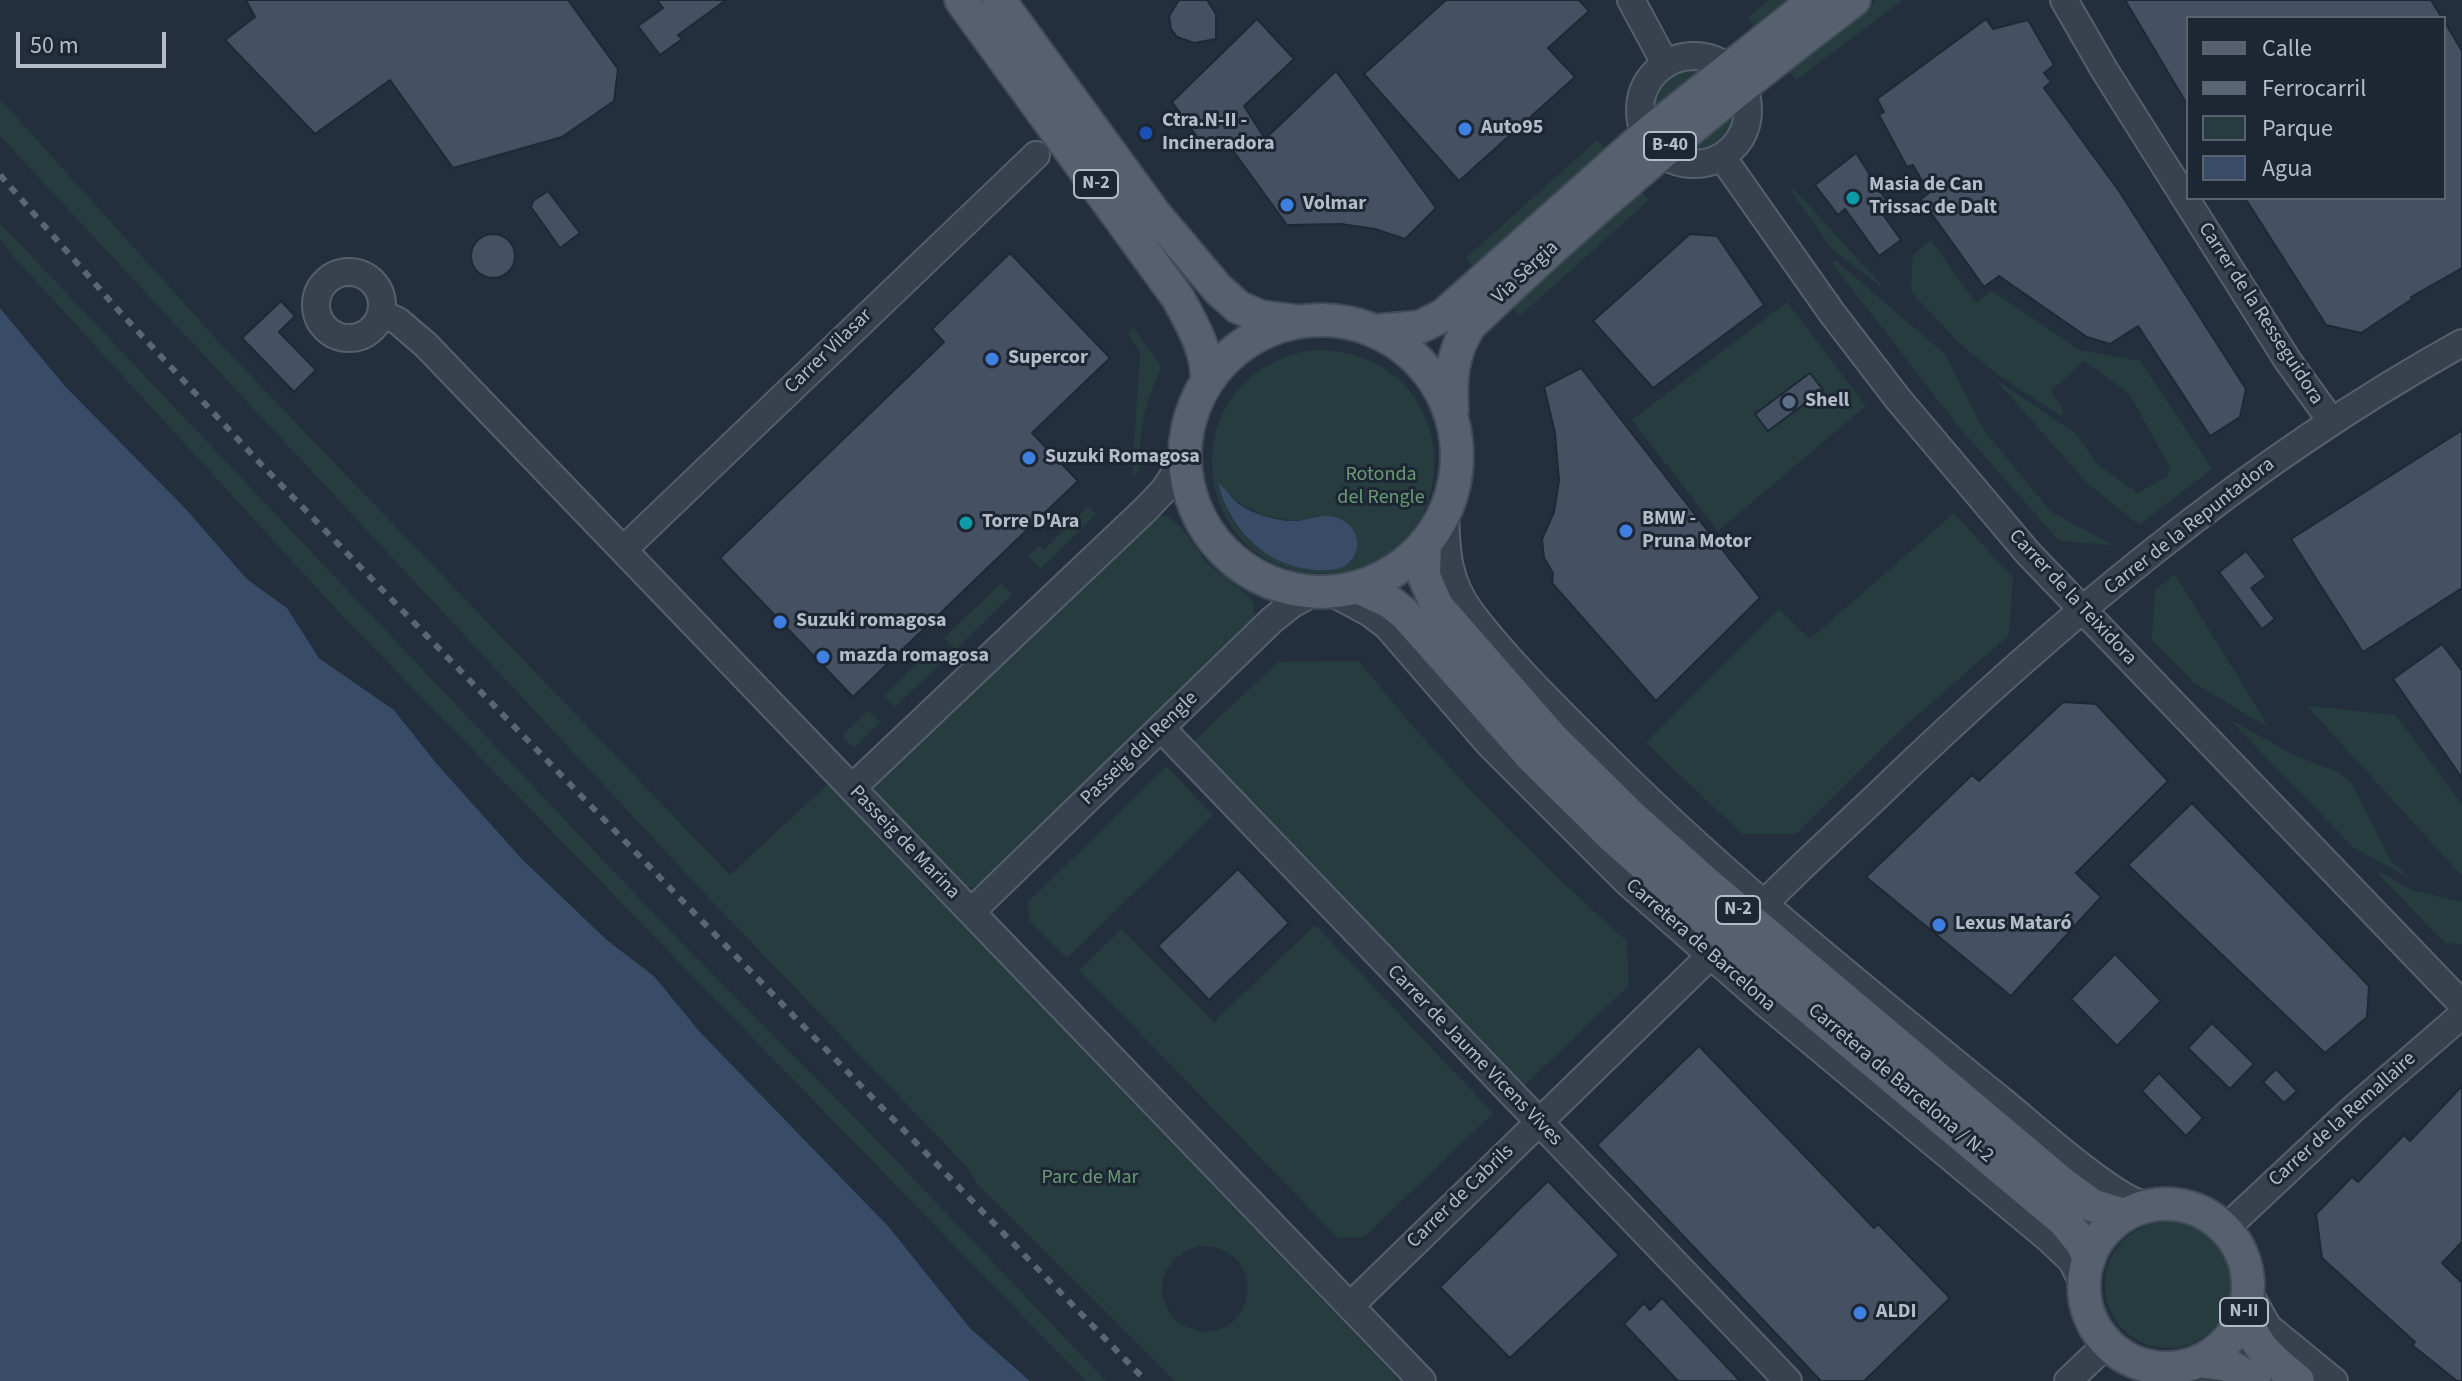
<!DOCTYPE html>
<html>
<head>
<meta charset="utf-8">
<style>
  body { margin:0 }
  #map { position:relative; width:2462px; height:1381px; overflow:hidden; background:#242f3e; font-family:"Source Sans 3",sans-serif }
  canvas { display:block }
  .legend { position:absolute; left:2186px; top:16px; width:260px; height:184px; box-sizing:border-box; background:#1d2633; border:2px solid #59626f; margin:0; padding:10px 14px; list-style:none; font-size:24px; color:#b4bcc9 }
  .legend li { display:flex; align-items:center; gap:16px; height:40px }
  .legend b { width:40px; border:2px solid #59626f }
  .scale { position:absolute; left:16px; top:32px; width:150px; height:36px; box-sizing:border-box; border:4px solid #b4bcc9; border-top:0; padding-left:10px; font-size:24px; line-height:28px; white-space:nowrap; color:#b4bcc9; -webkit-text-stroke:6px #1d2633; paint-order:stroke }
</style>
</head>
<body>
<div id="map">
<canvas width="2462" height="1381"></canvas>
<ul class="legend">
<li><b style="height:10px;background:#56606e"></b>Calle</li>
<li><b style="height:10px;background:#5a6575"></b>Ferrocarril</li>
<li><b style="height:22px;background:#263c3f"></b>Parque</li>
<li><b style="height:22px;background:#394c67"></b>Agua</li>
</ul>
<div class="scale">50 m</div>
</div>
<script>
const ctx = document.querySelector('canvas').getContext('2d');
ctx.lineJoin = 'round';
function paint(path, color) { ctx.fillStyle = color; ctx.fill(path, 'evenodd'); }
function strokePath(path, color, width, dash) { ctx.strokeStyle = color; ctx.lineWidth = width; ctx.lineCap = dash ? 'butt' : 'round'; ctx.setLineDash(dash || []); ctx.stroke(path); }
function label(font, color, halo, rows, align = 'center') {
  ctx.font = font + ' "Source Sans 3",sans-serif'; ctx.lineWidth = 6; ctx.setLineDash([]); ctx.textBaseline = 'middle'; ctx.strokeStyle = halo; ctx.fillStyle = color; for (const [text, x, y, turn = 0] of rows) {
    ctx.save(); ctx.translate(x, y); ctx.rotate((+turn || 0) * Math.PI / 180); ctx.textAlign = isNaN(turn) ? turn : align; if (halo) ctx.strokeText(text, 0, 0); ctx.fillText(text, 0, 0); ctx.restore();
  }
}
paint(new Path2D(`
  M1770 0H1794L1756 29 1748 17Z
  M1877 0H1903L1796 80 1787 68Z
  M1687 70 1702 71 1654 110C1656 88 1667 76 1687 70Z
  M0 99 227 351 730 875 828 784 1400 1381H1175L979 1186 966 1166 707 896 0 136ZM1199 1246C1275 1246 1253 1349 1193 1329 1181 1326 1171 1318 1166 1306 1154 1278 1172 1253 1199 1246Z
  M1735 111C1731 138 1713 151 1687 150Z
  M1597 140 1608 152 1476 270 1466 258Z
  M1793 188 1886 290 1832 249 1790 190Z
  M1638 189 1649 200 1520 316 1510 305Z
  M0 223 671 932 868 1131 1106 1381H1086L335 608 14 257 0 239Z
  M1931 240 1976 303 1992 291 2080 350 2140 361 2212 469 2139 525 2087 483 1995 379 2076 434 2097 464 2138 493 2168 476 2170 468 2129 393 2084 361 2051 391 2064 411 2061 416 2001 377 1959 343 1911 292 1913 255Z
  M1836 261 1944 353 1984 430 2051 512 2113 545 2059 541 1958 426 1832 263Z
  M1787 302 1866 406 1718 531 1632 420Z
  M1133 327 1162 368C1144 400 1139 434 1139 470L1132 478 1140 352 1128 334Z
  M1310 350C1466 345 1474 553 1342 572 1197 593 1156 382 1310 350ZM1218 484 1233 499 1262 515 1293 521 1335 516 1346 521 1357 542 1356 554 1352 562C1334 563 1307 569 1290 564 1251 553 1227 521 1218 484Z
  M1088 506 1096 514 1040 569 1028 556 1039 546 1044 550Z
  M1954 513 2013 578 2009 635 1905 726 1796 834H1742L1646 743 1779 609 1810 639Z
  M1165 516C1186 524 1194 551 1211 566 1221 576 1249 591 1253 603 1257 615 1252 622 1245 631L984 881 973 887H965L875 796V784L1152 517Z
  M2175 574 2269 728 2193 682 2152 640 2155 590Z
  M1001 583 1012 595 955 650 944 638Z
  M929 652 940 664 895 707 884 695Z
  M1359 661C1440 763 1529 854 1627 941L1629 985 1524 1086 1194 741 1278 662Z
  M2307 706 2396 715 2462 805V876Z
  M869 710 880 722 854 748 842 736Z
  M2229 719 2294 755 2338 772 2351 782 2391 861 2412 880 2353 847Z
  M1167 766 1213 816 1067 958 1029 920 1027 903Z
  M2381 872 2411 890 2462 902V944L2445 943 2378 874Z
  M1315 925 1493 1113 1364 1237 1338 1238 1079 970 1122 929 1214 1022Z
  M2105 1285a63 63 0 1 1 126 0a63 63 0 1 1-126 0Z`), '#263c3f');
paint(new Path2D(`
  M0 308 65 386 186 509 247 579 287 608 319 658 394 710 437 764 522 859 607 940 654 976 700 1032 889 1227 970 1328 1030 1381H0Z
  M1218 483C1225 488 1229 495 1235 501 1249 513 1274 521 1293 521 1309 521 1326 511 1341 519 1366 532 1362 568 1330 570 1274 574 1231 535 1218 483Z`), '#394c67');
paint(new Path2D(`
  M0 304 68 383 189 506 250 576 290 606 322 655 397 707 440 762 525 856 609 937 656 974 703 1029 892 1224 973 1326 1034 1381H1030L970 1328 889 1227 700 1032 654 976 607 940 522 859 437 764 394 710 319 658 287 608 247 579 186 509 65 386 0 308Z`), '#242f3e');
const building = new Path2D(`
  M246 0H568L618 69 614 101 562 137 453 168 390 80 315 134 225 40 255 17Z
  M657 0H726L678 35 682 39 660 55 638 26 663 8Z
  M1179 0H1207L1216 14V39L1194 43 1177 37 1171 29 1169 16Z
  M1446 0H1579L1589 11 1548 48 1575 77 1459 181 1364 74Z
  M2125 0H2431L2442 18H2188V106Z
  M1257 19 1294 59 1244 106 1265 139 1336 71 1436 208 1405 239 1375 229 1341 224 1287 225 1226 141 1215 151 1205 148 1172 102Z
  M1986 19 1993 29 2028 20 2054 65 2044 73 2051 82 2044 88 2119 191 2246 389 2240 417 2210 436 2138 326 2110 344 2087 337 1999 276 1984 287 1921 199 1929 193 1913 165 1907 167 1879 115 1884 112 1877 99Z
  M2444 21 2462 51V268L2411 297 2412 299 2361 333 2326 325 2245 198H2444Z
  M1856 153 1886 200 1877 206 1901 240 1879 256 1845 209 1838 215 1815 185Z
  M548 191 580 233 560 248 531 207 533 201Z
  M471 256a22 22 0 1 1 44 0a22 22 0 1 1-44 0Z
  M1690 234 1717 236 1764 305 1653 388 1593 321Z
  M1010 253 1110 358 1032 433 1078 481 853 697 720 558 944 342 932 329Z
  M281 301 295 316 279 332 316 370 294 392 242 338Z
  M1581 368 1760 598 1656 701 1552 583 1553 573 1544 558 1542 539 1554 512 1559 481 1555 433 1544 387Z
  M1810 373 1823 390 1768 431 1755 414Z
  M2462 430V588L2363 652 2291 539Z
  M2246 551 2266 577 2251 588 2275 619 2262 629 2219 572Z
  M2442 644 2462 671V778L2393 679Z
  M2063 702 2096 704 2168 781 2076 873 2101 897 2011 996 1866 877 1972 775 1979 781Z
  M2192 803 2369 986 2367 1017 2325 1053 2128 865Z
  M1238 869 1289 923 1209 1000 1158 946Z
  M2115 954 2161 1001 2117 1046 2071 999Z
  M2212 1023 2254 1064 2230 1089 2188 1048Z
  M1699 1046 1874 1228 1878 1224 1950 1298 1864 1381H1821L1597 1145Z
  M2276 1069 2297 1091 2284 1103 2263 1082Z
  M2159 1073 2203 1118 2186 1136 2142 1091Z
  M2462 1086V1242L2442 1263 2462 1283V1381H2457L2412 1345 2415 1342 2322 1258 2316 1214 2352 1177 2358 1182 2404 1135 2410 1141Z
  M1548 1181 1619 1255 1510 1358 1440 1287Z
  M1662 1298 1740 1381H1678L1624 1324 1644 1303 1650 1310Z`);
paint(building, '#455162');
strokePath(building, '#1f2835', 2);
const minor = new Path2D(`
  M1631 0 1660 54 1663 66
  M2064 0 2105 71 2288 361 2332 422
  M1640 110a54 54 0 1 1 108 0a54 54 0 1 1-108 0Z
  M1722 157 1832 313 1898 399 2028 553 2462 1004
  M316 305a33 33 0 1 1 66 0a33 33 0 1 1-66 0Z
  M381 313 398 321 426 345 1422 1381
  M1445 512C1446 550 1447 582 1472 614 1507 660 1550 702 1591 743 1718 872 1861 986 2001 1100 2030 1123 2116 1202 2147 1205
  M623 550 1036 155
  M1331 592 1370 613 1387 626 1490 745 1626 881 1764 1002 2049 1239 2072 1261 2084 1285
  M1162 729 1788 1381
  M852 788 1146 509 1164 490 1185 459
  M1764 904C1800 867 1837 834 1874 799 2052 627 2245 463 2462 343
  M971 912 1272 620 1292 604 1314 592
  M2226 1228 2352 1110 2462 1015
  M2248 1292 2268 1327 2334 1381
  M1350 1306 1711 955
  M2176 1367 2215 1381
  M2068 1381 2108 1343`);
const major = new Path2D(`
  M961 0 1178 298C1192 324 1208 351 1207 380
  M999 0 1154 213 1218 289 1238 307 1261 317 1294 321
  M1185 456a136 136 0 1 1 272 0a136 136 0 1 1-272 0Z
  M1375 331 1420 327 1444 315 1646 135 1815 0
  M1452 410C1450 379 1452 352 1470 325 1591 209 1720 101 1854 0
  M1425 543 1424 576 1437 606 1553 739 1631 816 1705 882 2063 1184 2092 1205 2124 1215
  M1357 587 1390 602 1405 614 1530 755 1613 837 1740 950 2064 1221 2082 1243 2089 1259
  M2084 1286a82 82 0 1 1 164 0a82 82 0 1 1-164 0Z
  M2245 1309C2252 1346 2271 1358 2298 1381
  M2199 1361 2228 1365 2254 1381`);
strokePath(minor, '#565f6c', 30);
strokePath(major, '#414a57', 36);
strokePath(minor, '#38414e', 26);
strokePath(major, '#56606e', 32);
strokePath(new Path2D(`
  M0 175 119 311 259 462 1146 1381`), '#5a6575', 6, [8, 8]);
for (const [x, y, r, color] of [
  [1465,129,8,"#3f7fe0"],
  [1146,133,8,"#1a4fb4"],
  [1853,198,8,"#0f9aa8"],
  [1287,205,8,"#3f7fe0"],
  [992,359,8,"#3f7fe0"],
  [1789,402,8,"#5c6f8a"],
  [1029,458,8,"#3f7fe0"],
  [966,523,8,"#0f9aa8"],
  [1626,531,8,"#3f7fe0"],
  [780,622,8,"#3f7fe0"],
  [823,657,8,"#3f7fe0"],
  [1939,925,8,"#3f7fe0"],
  [1860,1313,8,"#3f7fe0"]
]) { const dot = new Path2D(); dot.arc(x, y, r, 0, 2 * Math.PI); ctx.fillStyle = color; ctx.fill(dot); strokePath(dot, '#1d2633', 3); }
for (const [x, y, w] of [
  [1670,146,52],
  [1096,184,44],
  [1738,910,44],
  [2244,1312,48]
]) { const box = new Path2D(); box.roundRect(x - w / 2, y - 14, w, 28, 6); ctx.fillStyle = '#1d2633'; ctx.fill(box); strokePath(box, '#b4bcc9', 2); }
label('bold 18px', '#b4bcc9', null, [
  ["B-40",1670,146],
  ["N-2",1096,184],
  ["N-2",1738,910],
  ["N-II",2244,1312]
]);
label('bold 20px', '#b4bcc9', '#1d2633', [
  ["Ctra.N-II -",1162,122],
  ["Incineradora",1162,145],
  ["Auto95",1481,129],
  ["Masia de Can",1869,186],
  ["Trissac de Dalt",1869,209],
  ["Volmar",1303,205],
  ["Supercor",1008,359],
  ["Shell",1805,402],
  ["Suzuki Romagosa",1045,458],
  ["BMW -",1642,520],
  ["Pruna Motor",1642,543],
  ["Torre D'Ara",982,523],
  ["Suzuki romagosa",796,622],
  ["mazda romagosa",839,657],
  ["Lexus Mataró",1955,925],
  ["ALDI",1876,1313]
], 'left');
label('20px', '#b4bcc9', '#1d2633', [
  ["Via Sèrgia",1526,273,-43],
  ["Carrer de la Resseguidora",2260,314,57],
  ["Carrer Vilasar",829,352,-44],
  ["Carrer de la Repuntadora",2190,527,-38],
  ["Carrer de la Teixidora",2072,598,47],
  ["Passeig del Rengle",1140,749,-44],
  ["Passeig de Marina",904,843,46],
  ["Carretera de Barcelona",1700,946,41],
  ["Carrer de Jaume Vicens Vives",1474,1056,46],
  ["Carretera de Barcelona / N-2",1900,1084,40],
  ["Carrer de la Remallaire",2343,1120,-42],
  ["Carrer de Cabrils",1461,1197,-44]
]);
label('20px', '#6b9a76', '#1d2633', [
  ["Rotonda",1381,476],
  ["del Rengle",1381,499],
  ["Parc de Mar",1090,1179]
]);
</script>
</body>
</html>
